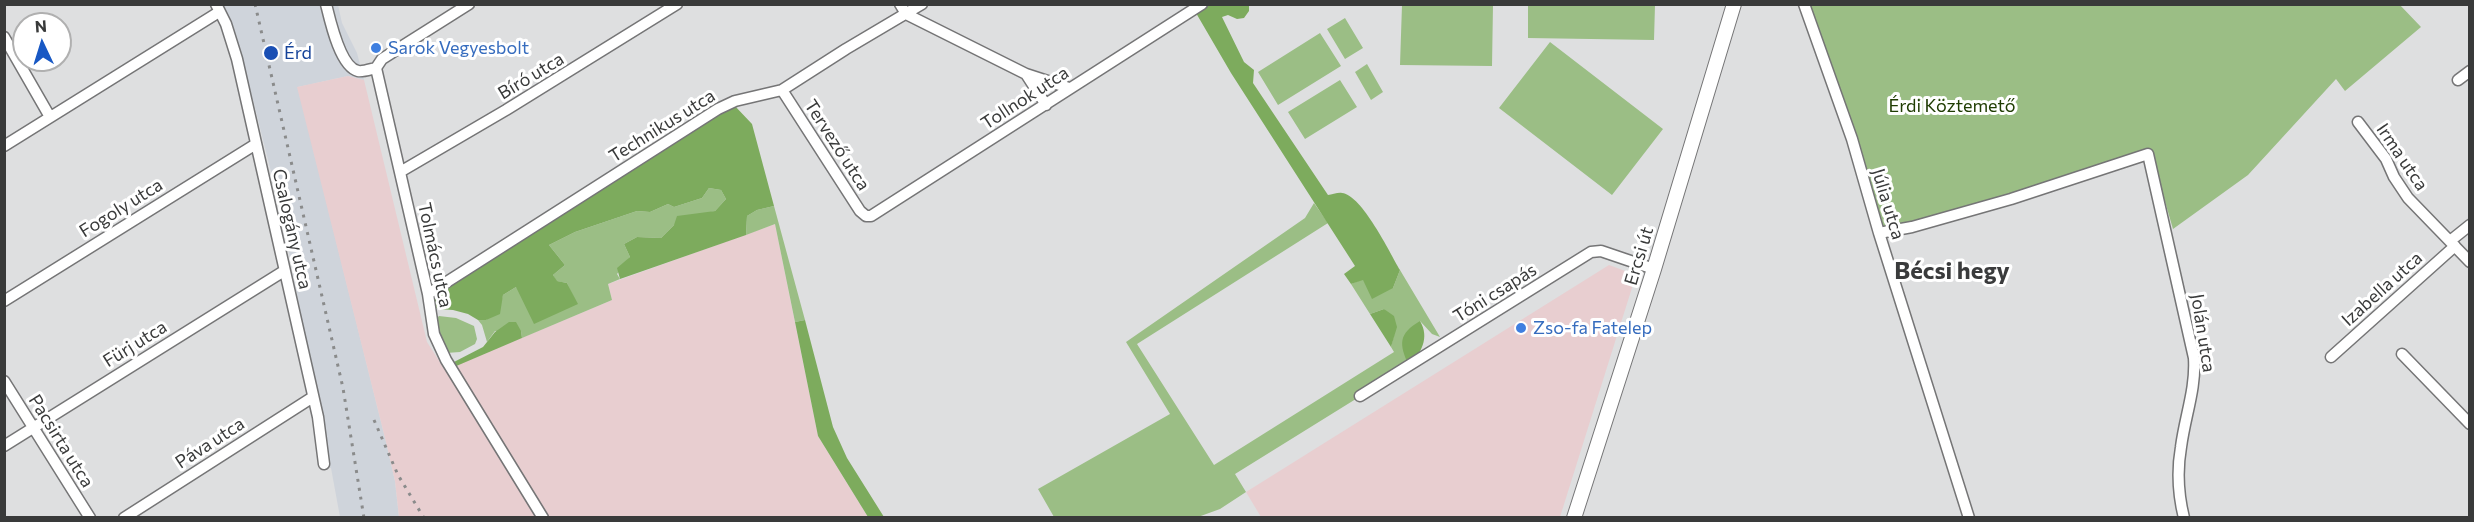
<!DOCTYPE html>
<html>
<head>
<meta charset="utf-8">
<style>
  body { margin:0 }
  #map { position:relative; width:2474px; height:522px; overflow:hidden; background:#dedfe0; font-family:Commissioner,sans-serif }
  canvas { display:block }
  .frame { position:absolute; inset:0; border:6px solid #393a3a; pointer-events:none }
  .north { position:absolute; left:12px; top:12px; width:60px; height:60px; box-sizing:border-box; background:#fff; border:2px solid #b0b0b0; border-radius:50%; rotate:356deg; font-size:16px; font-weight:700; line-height:24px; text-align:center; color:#393a3a }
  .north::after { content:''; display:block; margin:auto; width:21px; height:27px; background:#1858c4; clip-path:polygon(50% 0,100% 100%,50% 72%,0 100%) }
</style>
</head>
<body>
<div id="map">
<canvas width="2474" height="522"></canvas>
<div class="frame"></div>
<div class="north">N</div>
</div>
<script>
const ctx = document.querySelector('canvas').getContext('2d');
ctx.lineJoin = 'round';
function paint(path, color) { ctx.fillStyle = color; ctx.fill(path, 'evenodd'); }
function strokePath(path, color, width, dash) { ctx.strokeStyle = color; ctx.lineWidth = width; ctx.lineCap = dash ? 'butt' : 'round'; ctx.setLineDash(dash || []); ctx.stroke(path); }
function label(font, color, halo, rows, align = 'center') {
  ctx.font = font + ' Commissioner,sans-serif'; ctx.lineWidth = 6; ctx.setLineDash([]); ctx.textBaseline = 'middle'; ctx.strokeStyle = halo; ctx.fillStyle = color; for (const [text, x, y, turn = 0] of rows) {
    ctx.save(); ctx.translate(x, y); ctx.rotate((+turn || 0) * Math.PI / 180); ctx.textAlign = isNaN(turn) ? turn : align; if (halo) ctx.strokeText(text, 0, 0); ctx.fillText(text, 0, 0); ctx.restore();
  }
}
paint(new Path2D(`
  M222 5H338L342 23 357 53 364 80 348 76 298 87 386 442 395 481 399 517H340L331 468 327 467 320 416 282 215 253 100 235 35Z`), '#cfd4db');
paint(new Path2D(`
  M348 76 364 80 427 342 445 370 612 300 608 284 775 224 818 436 868 517H399L395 481 386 442 297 87Z
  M1609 265 1636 275 1560 517H1261L1246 492Z`), '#e8ced0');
paint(new Path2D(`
  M2399 4 2421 27 2345 91 2336 79 2248 175 2173 229 2150 150 2025 191 1883 229 1810 5Z
  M1402 5H1493L1492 66 1400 65Z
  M1528 5H1655L1654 40 1528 38Z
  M1345 18 1363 48 1345 59 1327 29Z
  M1320 33 1341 66 1278 105 1258 72Z
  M1550 42 1663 129 1612 195 1499 108Z
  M1367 64 1383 92 1371 100 1355 72Z
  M1340 80 1357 107 1305 139 1288 112Z
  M709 188 721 190 726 199 715 211 699 215 674 225 661 238 637 237 624 244 630 257 617 274 620 279 608 284 612 300 522 338 521 331H495L487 342 482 325 478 320H486L500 306 503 295 516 287 577 304 567 283 556 281 553 275 565 265 549 245 575 232 637 211 650 212 668 204 674 207 702 198Z
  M1314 203 1328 223 1137 344 1214 465 1394 352 1391 347 1396 327 1384 309 1370 314 1351 284 1363 279 1367 286 1393 288 1400 270 1440 337 1432 334 1420 321 1409 366 1235 474 1246 492 1220 509 1198 517H1054L1038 489 1170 414 1126 342 1305 218Z
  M774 206 805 320 795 322 775 224 746 235 747 216 757 210Z
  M439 316 456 318 474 326 477 339 475 344 460 352 446 353 436 319Z`), '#9bbe85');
paint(new Path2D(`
  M1210 5H1249V11L1244 18 1237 19 1228 15 1222 17 1244 62 1254 70 1253 83 1328 195C1332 195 1338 192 1342 193 1362 195 1390 253 1400 270L1393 288 1372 299 1363 280 1351 284 1344 274 1355 266 1231 73 1196 13Z
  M734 105 752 124 774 206 757 210 747 216 746 235 620 279 617 268 630 257 624 244 637 237 661 238 674 225 677 216 715 211 726 199 721 190 709 188 702 198 674 207 668 204 650 212 637 211 575 232 549 245 565 265 553 275 557 281 567 283 578 304 534 324 516 287 503 295 500 314 486 320H478L468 314 453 310 439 309 435 307 433 295 719 111Z
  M1384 309 1394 316 1397 327 1391 347 1370 314Z
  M805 320 833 427 847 458 884 517H868L818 436 795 322Z
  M1420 321C1430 338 1421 353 1409 366 1399 344 1398 334 1420 321Z
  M509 322H516L521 331 522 338 454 367 452 363 483 347 495 332Z`), '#7dab5d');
const minor = new Path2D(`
  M216 4 226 24 237 59 318 417 324 464
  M326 4C330 20 340 67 358 71 363 72 371 69 376 68
  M900 4 906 14 1026 74
  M1804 4 1852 139 1879 233 1969 518
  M4 37 50 117
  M376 68 428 294 434 334 446 360 543 518
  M376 68 382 59 469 4
  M2458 80 2470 71
  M782 90 860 211 866 216H871L1202 4
  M1046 105 1026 74 1069 88
  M2358 122 2386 159 2394 177 2408 198 2470 262
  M4 146 219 12
  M400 172 506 110 677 4
  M1879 233 1912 227 2011 199 2148 154 2194 358C2196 389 2185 416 2181 447 2177 470 2178 494 2184 518
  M2450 241 2470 225
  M428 294 718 109 735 101 782 90 846 49 922 4
  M4 301 256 144
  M2402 354 2470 424
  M2331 357 2455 246
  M4 381 90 518
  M1360 396 1591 252 1601 251 1654 269
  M4 446 284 271
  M124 518 313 397`);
const secondary = new Path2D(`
  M1574 518 1654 269 1734 4`);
strokePath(minor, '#757576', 13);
strokePath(secondary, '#757576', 16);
strokePath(minor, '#fff', 10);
strokePath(secondary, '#fff', 14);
strokePath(new Path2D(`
  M255 4 343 388 364 518
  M374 420 398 475 424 518`), '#8a8b8b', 3, [3, 6]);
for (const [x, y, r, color] of [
  [376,48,6,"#3f7fe0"],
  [271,53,8,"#1a4fb4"],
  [1521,328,6,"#3f7fe0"]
]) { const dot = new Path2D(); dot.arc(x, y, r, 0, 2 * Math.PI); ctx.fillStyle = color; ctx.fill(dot); strokePath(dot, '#fff', 2); }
label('18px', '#366cbe', '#fff', [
  ["Sarok Vegyesbolt",388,48],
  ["Zso-fa Fatelep",1533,328]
], 'left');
label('18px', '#164399', '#fff', [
  ["Érd",284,53]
], 'left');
label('18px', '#393a3a', '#fff', [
  ["Bíró utca",531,76,-31],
  ["Tollnok utca",1025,98,-33],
  ["Technikus utca",662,126,-32],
  ["Tervező utca",837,145,57],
  ["Irma utca",2402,157,56],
  ["Júlia utca",1888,204,73],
  ["Fogoly utca",121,208,-32],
  ["Csalogány utca",292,229,77],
  ["Tolmács utca",435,255,78],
  ["Ercsi út",1639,256,-73],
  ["Izabella utca",2382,289,-42],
  ["Tóni csapás",1495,293,-32],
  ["Jolán utca",2203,333,81],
  ["Fürj utca",135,344,-32],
  ["Pacsirta utca",61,441,58],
  ["Páva utca",210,443,-33]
]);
label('18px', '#203d03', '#fff', [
  ["Érdi Köztemető",1952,106]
]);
label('bold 24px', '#3a3b3c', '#fff', [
  ["Bécsi hegy",1952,271]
]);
</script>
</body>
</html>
